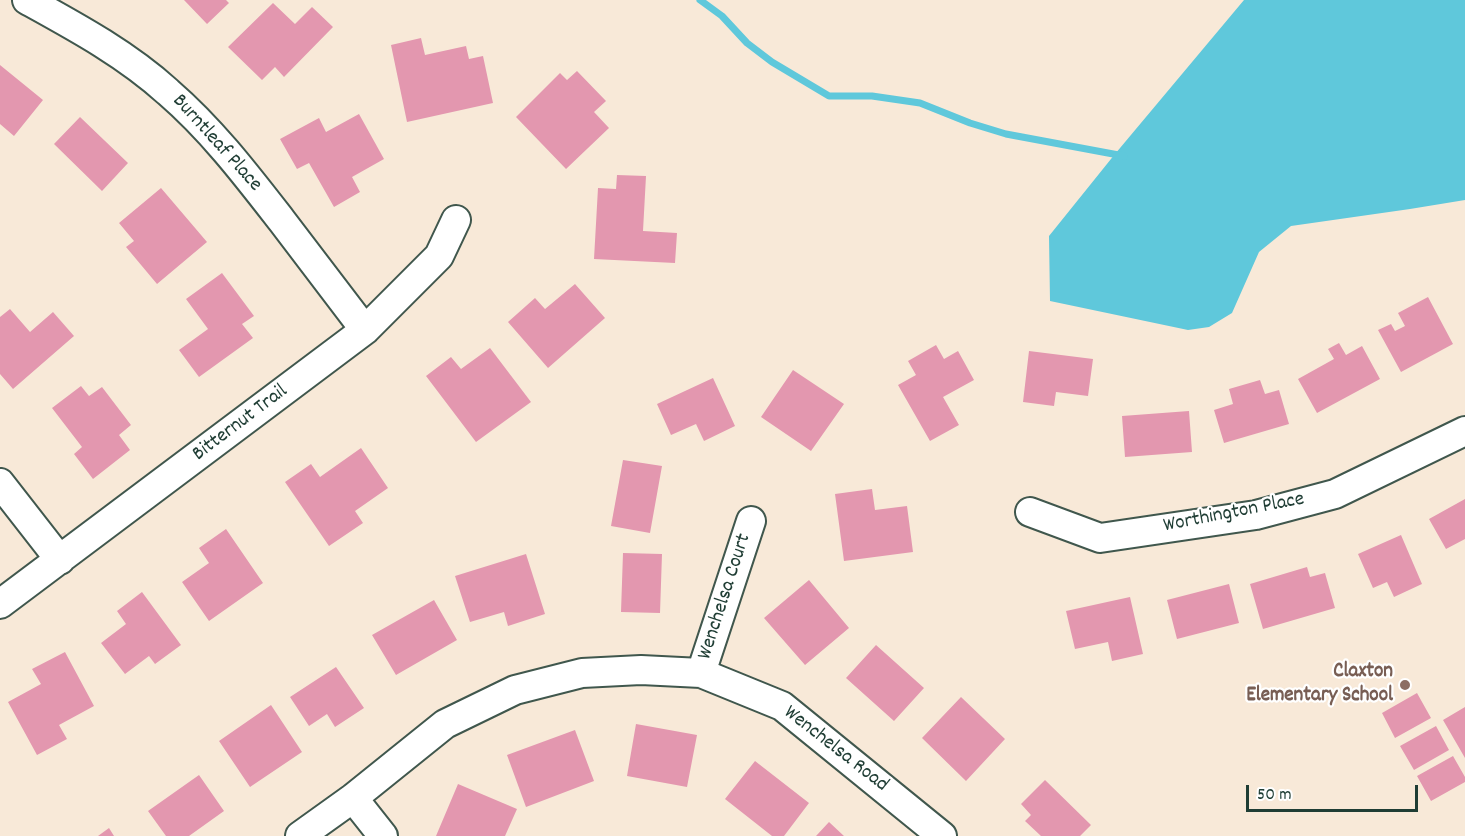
<!DOCTYPE html>
<html>
<head>
<meta charset="utf-8">
<style>
  body { margin:0 }
  #map { position:relative; width:1465px; height:836px; overflow:hidden; background:#f8e9d8; font-family:Dekko,sans-serif }
  canvas { display:block }
  .scale { position:absolute; left:1246px; top:785px; width:172px; height:27px; box-sizing:border-box; border:3px solid #1f3d34; border-top:0; padding-left:8px; font-size:18px; line-height:21px; white-space:nowrap; color:#1f3d34; -webkit-text-stroke:4px #fff; paint-order:stroke }
</style>
</head>
<body>
<div id="map">
<canvas width="1465" height="836"></canvas>
<div class="scale">50 m</div>
</div>
<script>
const ctx = document.querySelector('canvas').getContext('2d');
ctx.lineJoin = 'round';
function paint(path, color) { ctx.fillStyle = color; ctx.fill(path, 'evenodd'); }
function strokePath(path, color, width, dash) { ctx.strokeStyle = color; ctx.lineWidth = width; ctx.lineCap = dash ? 'butt' : 'round'; ctx.setLineDash(dash || []); ctx.stroke(path); }
function label(font, color, halo, rows, align = 'center') {
  ctx.font = font + ' Dekko,sans-serif'; ctx.lineWidth = 4.5; ctx.setLineDash([]); ctx.textBaseline = 'middle'; ctx.strokeStyle = halo; ctx.fillStyle = color; for (const [text, x, y, turn = 0] of rows) {
    ctx.save(); ctx.translate(x, y); ctx.rotate((+turn || 0) * Math.PI / 180); ctx.textAlign = isNaN(turn) ? turn : align; if (halo) ctx.strokeText(text, 0, 0); ctx.fillText(text, 0, 0); ctx.restore();
  }
}
paint(new Path2D(`
  M1244 0H1465V200L1410 209 1291 226 1259 252 1232 313 1209 327 1188 330 1050 301 1049 236 1115 154Z`), '#5fc8db');
strokePath(new Path2D(`
  M700 0 722 16 747 43 772 62 829 96H872L920 103 970 123 1006 134 1124 156`), '#5fc8db', 7);
paint(new Path2D(`
  M184 0H226L229 3 207 24Z
  M273 3 295 24 312 7 333 27 284 77 275 67 262 80 228 47Z
  M421 38 425 55 466 46 469 59 483 56 493 103 407 122 391 45Z
  M0 65 43 100 14 136 0 124Z
  M577 71 606 101 594 112 609 128 566 169 516 117 560 73 567 80Z
  M359 114 384 159 352 177 360 192 334 207 309 163 297 169 280 139 319 118 326 132Z
  M80 117 128 163 102 191 54 144Z
  M617 175 646 176 643 231 677 233 675 263 594 259 598 188 616 189Z
  M161 188 207 242 157 284 126 247 134 241 119 223Z
  M222 273 254 316 242 324 253 338 199 377 179 350 208 329 186 299Z
  M575 284 605 318 548 368 508 322 535 298 545 309Z
  M1428 297 1453 344 1401 372 1378 330 1391 324 1395 331 1405 326 1398 313Z
  M10 309 30 332 53 312 74 336 13 389 0 374V317Z
  M1339 343 1346 355 1362 346 1380 379 1317 413 1298 379 1334 359 1328 349Z
  M936 345 944 359 958 351 974 380 943 397 959 425 930 441 898 385 916 375 908 361Z
  M490 348 531 402 476 442 426 376 451 357 461 369Z
  M1029 351 1093 359 1088 396 1056 392 1054 406 1023 402Z
  M793 370 844 404 811 451 761 417Z
  M713 378 735 426 704 441 696 424 671 435 657 404Z
  M1260 380 1265 394 1279 390 1289 424 1224 443 1214 410 1233 404 1229 389Z
  M81 386 89 396 102 387 131 425 119 435 130 450 93 479 74 454 82 447 52 408Z
  M1189 411 1192 452 1125 457 1122 416Z
  M361 448 388 488 355 511 363 523 329 546 285 482 311 464 320 477Z
  M623 460 662 466 650 533 611 526Z
  M872 489 875 510 907 506 913 552 844 561 835 494Z
  M1465 499V539L1446 549 1429 519Z
  M226 529 263 583 209 621 182 582 209 563 199 548Z
  M1401 535 1422 584 1394 597 1387 582 1373 588 1358 554Z
  M623 553 662 554 660 613 621 612Z
  M526 554 545 614 508 626 504 612 470 622 455 576Z
  M1307 567 1310 577 1325 573 1335 608 1263 629 1250 584Z
  M809 580 849 628 805 665 764 618Z
  M1229 584 1239 623 1177 639 1167 600Z
  M142 592 181 645 155 664 149 656 125 674 101 643 126 624 117 611Z
  M1130 597 1143 654 1112 661 1108 642 1075 649 1066 611Z
  M434 600 457 640 396 675 372 635Z
  M876 645 924 688 894 721 846 678Z
  M65 652 94 706 59 725 67 739 37 755 8 702 41 684 32 669Z
  M336 667 364 708 335 727 327 714 309 726 290 697Z
  M1417 693 1431 718 1395 738 1382 713Z
  M961 697 1005 739 966 781 922 738Z
  M271 705 302 752 250 787 219 741Z
  M1465 707V758L1443 720Z
  M636 724 697 735 687 787 627 776Z
  M1436 726 1449 750 1414 770 1400 746Z
  M575 730 594 781 526 807 507 755Z
  M1453 756 1465 777V782L1431 801 1417 776Z
  M755 761 809 803 784 836H772L725 799Z
  M199 775 224 811 189 836H166L148 811Z
  M1045 780 1091 825 1080 836H1041L1025 821 1031 815 1021 804Z
  M458 784 517 809 505 836H436Z
  M829 822 844 836H816Z
  M109 828 114 836H98Z`), '#e397af');
const minor = new Path2D(`
  M27 0C76 27 126 54 168 92 212 130 247 176 282 221 310 258 338 294 365 330
  M0 483 60 560
  M1030 512 1100 538 1256 515 1335 494 1465 431
  M0 604 365 330 439 256 456 220
  M701 673 751 521
  M353 798 383 836
  M300 836 353 798 445 724 515 690 582 673 641 670 701 673 782 706 942 836`);
strokePath(minor, '#40574d', 32);
strokePath(minor, '#fff', 28);
for (const [x, y, r, color] of [
  [1405,685,6,"#8d6e63"]
]) { const dot = new Path2D(); dot.arc(x, y, r, 0, 2 * Math.PI); ctx.fillStyle = color; ctx.fill(dot); strokePath(dot, '#fff', 2); }
label('21px', '#1f3d34', '#fff', [
  ["Burntleaf Place",216,144,48],
  ["Bitternut Trail",241,424,-37],
  ["Worthington Place",1234,514,-11],
  ["Wenchelsa Court",726,597,-72],
  ["Wenchelsa Road",835,750,38]
]);
label('bold 21px', '#785e54', '#fff', [
  ["Claxton",1393,673],
  ["Elementary School",1393,697]
], 'right');
</script>
</body>
</html>
